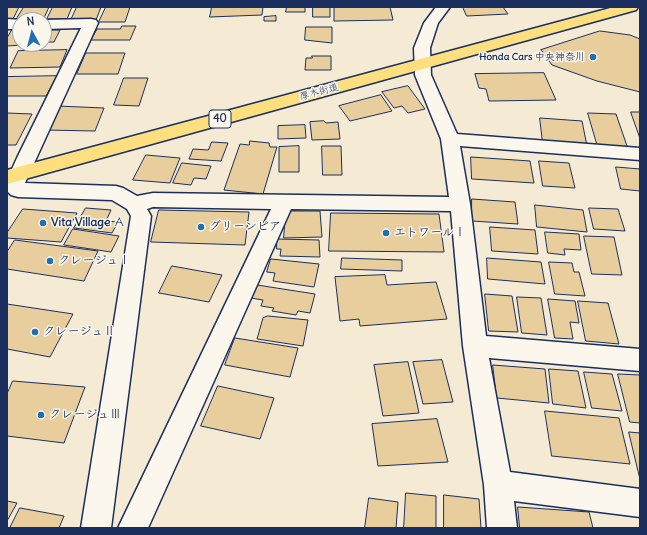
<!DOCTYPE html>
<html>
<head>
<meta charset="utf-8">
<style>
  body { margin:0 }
  #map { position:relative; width:647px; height:535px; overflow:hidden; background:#f5ebd4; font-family:Delius,sans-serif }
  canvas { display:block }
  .frame { position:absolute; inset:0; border:8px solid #1b2f5e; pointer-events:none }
  .north { position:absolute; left:12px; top:12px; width:40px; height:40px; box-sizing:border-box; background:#fbf7ec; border:1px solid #a1a7b3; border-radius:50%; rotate:353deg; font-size:11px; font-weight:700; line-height:16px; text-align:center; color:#1b2f5e }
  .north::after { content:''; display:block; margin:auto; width:14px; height:18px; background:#1f6fb2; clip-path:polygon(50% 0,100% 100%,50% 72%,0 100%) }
</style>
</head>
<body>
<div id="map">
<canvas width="647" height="535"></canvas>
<div class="frame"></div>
<div class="north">N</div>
</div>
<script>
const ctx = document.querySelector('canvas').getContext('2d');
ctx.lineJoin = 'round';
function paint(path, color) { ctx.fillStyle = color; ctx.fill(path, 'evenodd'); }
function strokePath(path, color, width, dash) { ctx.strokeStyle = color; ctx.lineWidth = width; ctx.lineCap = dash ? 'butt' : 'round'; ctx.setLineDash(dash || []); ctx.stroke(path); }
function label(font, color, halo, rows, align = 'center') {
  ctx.font = font + ' Delius,"Klee One",sans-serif'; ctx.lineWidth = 3; ctx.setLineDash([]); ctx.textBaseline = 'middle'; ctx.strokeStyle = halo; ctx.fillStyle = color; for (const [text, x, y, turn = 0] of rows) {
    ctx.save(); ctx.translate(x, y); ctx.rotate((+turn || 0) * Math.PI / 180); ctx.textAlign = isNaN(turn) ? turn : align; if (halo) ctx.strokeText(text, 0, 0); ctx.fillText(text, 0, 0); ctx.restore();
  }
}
const building = new Path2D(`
  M7 7H19L12 21 7 22Z
  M24 7H49L43 20H16Z
  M53 7H72L67 19H47Z
  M77 7H101L96 20H71Z
  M106 7H130L125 22H99Z
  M212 7H263L262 15 210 17Z
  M287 7H305V12H286Z
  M313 7H330V17H313Z
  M343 7H390L393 20 334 21V8Z
  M463 7H503L508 14 467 16Z
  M276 16V21H264V17Z
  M122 26H136L130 40H91L97 29H120Z
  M306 27H332V43L305 40Z
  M20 30V44L22 45 7 46V38L11 31Z
  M44 30H60L54 42H44Z
  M600 31 630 35 640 39V92L597 81 552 65 541 50Z
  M67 50 60 67 10 68 18 51Z
  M86 53H125L118 74H77Z
  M312 56H331V70H305L306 58H312Z
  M544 73 556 100 489 101 486 89 479 88 475 74Z
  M57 76 46 96H7V77Z
  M124 78H148L139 106 114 105Z
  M408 86 425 109 408 113 402 106 394 108 382 92Z
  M381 95 392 111 350 121 339 106Z
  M57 106 104 108 95 131 44 130Z
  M631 112H640V138Z
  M7 113 32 114 16 145H7Z
  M588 113 616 114 628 149 598 147Z
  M540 118 582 121 587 146 543 143Z
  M324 121 326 123 338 122 340 139 312 140 310 122Z
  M305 125 306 138 278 139V126Z
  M250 141 269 143 270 147H277L263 194 224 190 240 144 249 145Z
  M212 142 228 143 221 161 189 159 193 149 208 150Z
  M299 146V172H279V147Z
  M322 146H341L342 175H323Z
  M146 155 180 158 170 183 133 180Z
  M471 157 530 161 534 183 472 179Z
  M539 161 569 163 575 188 543 186Z
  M182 163 211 166 206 179 194 178 191 185 173 183Z
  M616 167 640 169V191L621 189Z
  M472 199 515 202 518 224 472 221Z
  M535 205 583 210 587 232 537 227Z
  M86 208 111 210 106 221 118 222 112 233 74 228Z
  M589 208 618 209 625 231 594 229Z
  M23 209 77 213 61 242 7 238V233Z
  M159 210 249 212 245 245 151 242Z
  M286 211H320L322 237 284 238Z
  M331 213 439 214 444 252 329 251Z
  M490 227 535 230 538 254 492 251Z
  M73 229 119 236 111 252 64 245Z
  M545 232 579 234 581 250 564 249 565 255 548 253Z
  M584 236 614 237 622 275 592 274Z
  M277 239 319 240 320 257 280 256 281 249H277Z
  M15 240 98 251 84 281 7 269V252Z
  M342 258 402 260V271L341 269Z
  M487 258 541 262 545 284 488 279Z
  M271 259 319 264 314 287 273 281 275 273 267 272Z
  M549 262 572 263 574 272H579L585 296 555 294Z
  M172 266 222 275 209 302 159 293Z
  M385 275 387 285 436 282 447 319 360 326 359 319 340 321 335 277Z
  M257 285 315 294 310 313 298 311 296 315 272 311 274 308 261 306 263 300 251 298Z
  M485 294 512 296 518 332 489 331Z
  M517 297 541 298 547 335 522 333Z
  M548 299 575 301 579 323 570 322 573 339 555 338Z
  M578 301 608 303 619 344 586 341Z
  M7 304 73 314 50 357 7 349Z
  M268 316 308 320 303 346 257 339 263 318Z
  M235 338 298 348 290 377 225 365Z
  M442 360 453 402 423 404 413 362Z
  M408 362 419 413 383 416 374 365Z
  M493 365 545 369 549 403 497 398Z
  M549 369 578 371 586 408 553 404Z
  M584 372 612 374 622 411 592 408Z
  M618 374 640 375V423L630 422Z
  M13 381 85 387 64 443 7 436V394Z
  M218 386 274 398 260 439 201 426Z
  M545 411 619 418 630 464 552 456Z
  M437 419 448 462 378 466 372 424Z
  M629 432 640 433V479Z
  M406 493 436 496V528H404Z
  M444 495 479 499 481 528H444Z
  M369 498 398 502 396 528H365Z
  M7 501 17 503 7 521Z
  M518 507 589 512 593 528H520Z
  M20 508 64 516 59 528H10Z`);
paint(building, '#e8ce9d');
strokePath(building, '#1b2f5e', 1);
const minor = new Path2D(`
  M436 7H450L438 23 430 48 431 75 457 134 640 148V160L460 146 470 204 486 336 640 349V371L489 358 510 472 640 489V517L514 501 517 528H487L484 485 463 346 451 211 291 209 148 528H118L271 209 153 207 147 209 151 216 111 528H81L131 216 127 209 112 200 18 197 11 195 7 191V180L17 158 81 28 44 29V20H42L91 19 96 20 98 23 25 183 116 186 123 188 137 196 153 193 449 197 441 139 415 75 414 48 424 23Z
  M7 19 22 20H20V29H7Z`);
const major = new Path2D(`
  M614 7H638L636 10 7 184V170Z`);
strokePath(minor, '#1b2f5e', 3);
strokePath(major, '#1b2f5e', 3);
paint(minor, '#fbf7ec');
paint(major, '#fedf80');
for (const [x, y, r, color] of [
  [593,57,4,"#1f6fb2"],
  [43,223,4,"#1f6fb2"],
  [201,227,4,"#1f6fb2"],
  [386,233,4,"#1f6fb2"],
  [50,261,4,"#1f6fb2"],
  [35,332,4,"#1f6fb2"],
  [41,415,4,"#1f6fb2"]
]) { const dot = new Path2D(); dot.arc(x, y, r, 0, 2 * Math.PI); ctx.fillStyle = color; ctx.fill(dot); strokePath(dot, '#fbf7ec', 1.5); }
label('bold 10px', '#1b2f5e', '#fbf7ec', [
  ["Honda Cars 中央神奈川",585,57]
], 'right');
label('10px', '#1b2f5e', '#fbf7ec', [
  ["厚木街道",319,92,-15]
]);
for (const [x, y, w] of [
  [220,119,22]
]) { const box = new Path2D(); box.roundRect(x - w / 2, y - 9, w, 18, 3); ctx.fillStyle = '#fbf7ec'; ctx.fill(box); strokePath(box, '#1b2f5e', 1); }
label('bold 11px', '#1b2f5e', null, [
  ["40",220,119]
]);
label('bold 12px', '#1b2f5e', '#fbf7ec', [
  ["Vita Village Ａ",51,223],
  ["グリーンピア",209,227],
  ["エトワールⅠ",394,233],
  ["クレージュⅠ",58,261],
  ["クレージュⅡ",43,332],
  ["クレージュⅢ",49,415]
], 'left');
</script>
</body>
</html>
